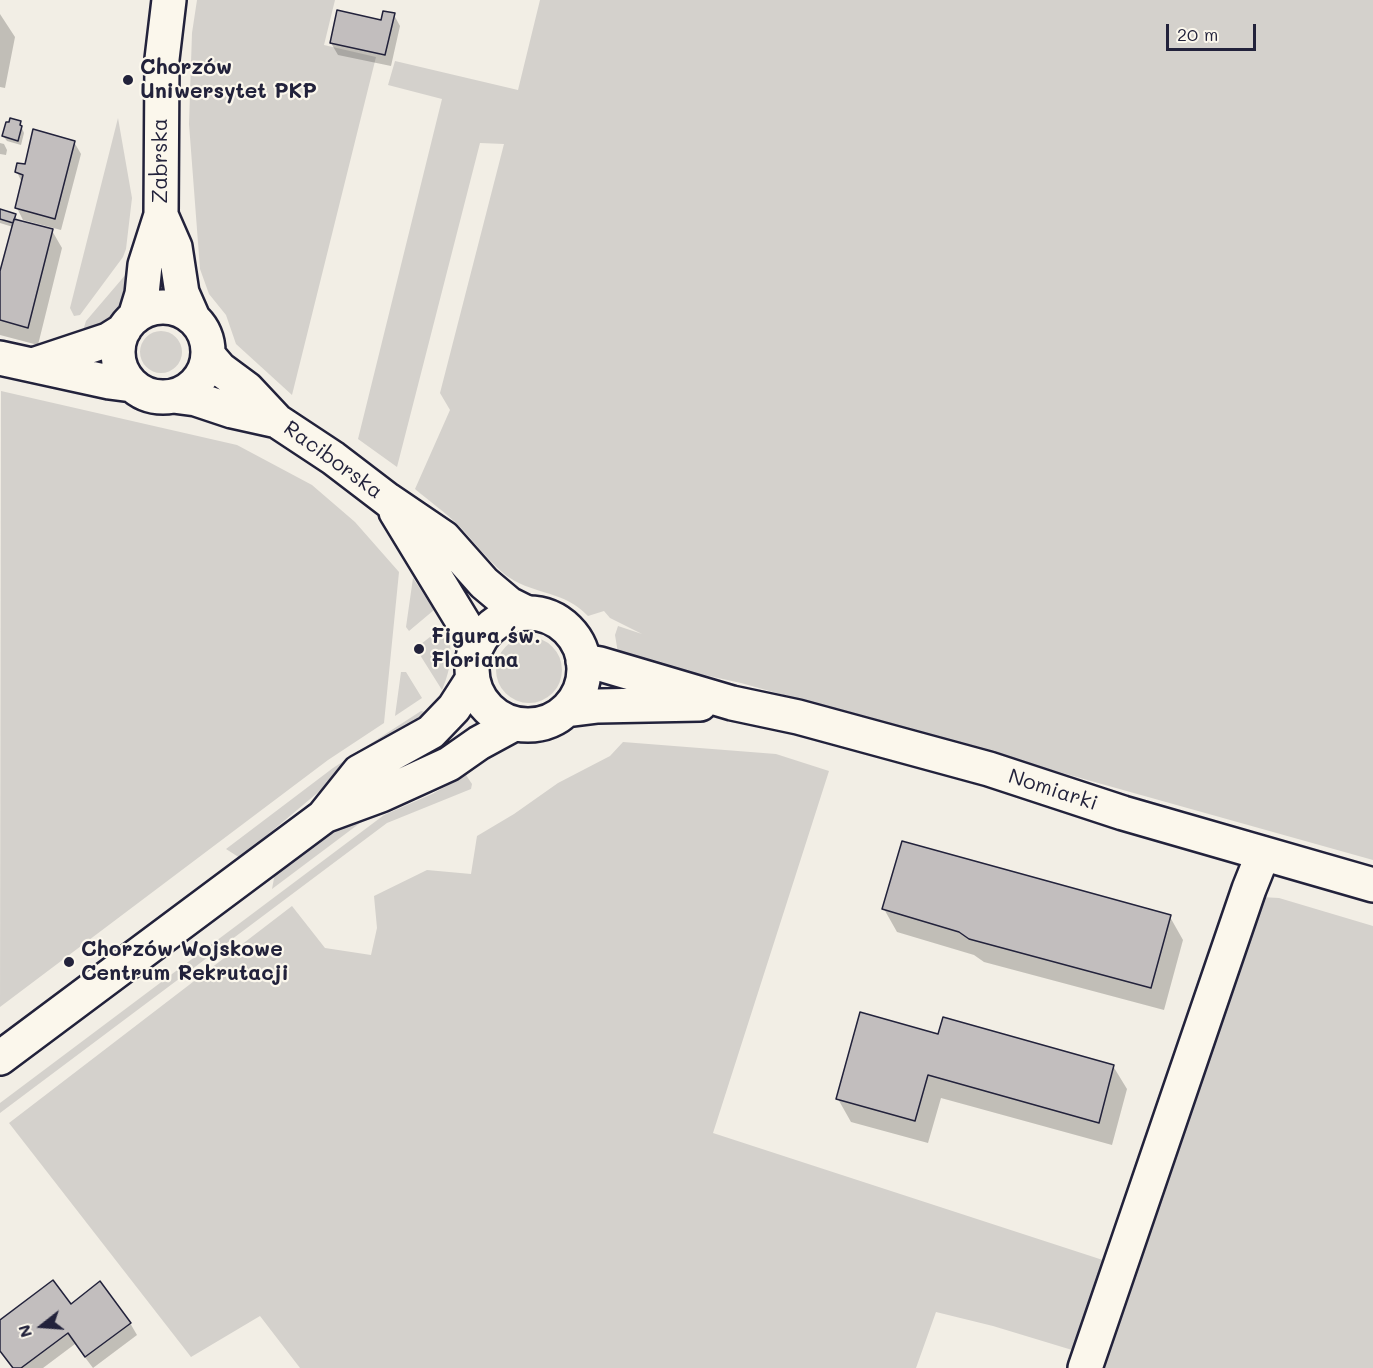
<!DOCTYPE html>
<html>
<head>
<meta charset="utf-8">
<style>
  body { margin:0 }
  #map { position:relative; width:1373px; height:1368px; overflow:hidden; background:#f2eee5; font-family:Mali,sans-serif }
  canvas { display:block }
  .north { position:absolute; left:12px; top:1296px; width:60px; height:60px; -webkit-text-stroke:4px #fbf7ec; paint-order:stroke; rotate:253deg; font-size:16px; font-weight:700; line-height:24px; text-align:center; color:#22223b }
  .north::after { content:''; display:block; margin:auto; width:21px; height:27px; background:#22223b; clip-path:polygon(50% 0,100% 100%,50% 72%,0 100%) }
  .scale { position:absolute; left:1166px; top:24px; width:90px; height:27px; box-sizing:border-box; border:3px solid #22223b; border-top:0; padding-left:8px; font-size:18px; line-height:21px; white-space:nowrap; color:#22223b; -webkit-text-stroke:4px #fbf7ec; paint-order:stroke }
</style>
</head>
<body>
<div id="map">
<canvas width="1373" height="1368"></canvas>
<div class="north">N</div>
<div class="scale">20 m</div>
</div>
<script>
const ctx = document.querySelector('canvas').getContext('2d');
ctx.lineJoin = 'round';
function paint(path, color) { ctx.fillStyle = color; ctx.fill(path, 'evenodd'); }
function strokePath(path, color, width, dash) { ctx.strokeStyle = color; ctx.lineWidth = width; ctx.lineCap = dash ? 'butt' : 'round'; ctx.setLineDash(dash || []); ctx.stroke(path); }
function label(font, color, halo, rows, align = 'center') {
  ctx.font = font + ' Mali,sans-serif'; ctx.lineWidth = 4.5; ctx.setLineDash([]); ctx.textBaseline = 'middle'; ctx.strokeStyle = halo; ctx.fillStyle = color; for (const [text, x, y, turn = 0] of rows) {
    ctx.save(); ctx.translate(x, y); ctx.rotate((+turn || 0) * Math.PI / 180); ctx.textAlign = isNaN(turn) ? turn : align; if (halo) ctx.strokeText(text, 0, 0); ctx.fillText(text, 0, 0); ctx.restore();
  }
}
paint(new Path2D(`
  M197 0H335L324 45 376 57 292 395 236 344 226 315 209 294 200 269 189 124 192 33Z
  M540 0H1373V860L741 683 686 671 636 664 619 659 615 635 618 626 642 634 610 618 604 611 588 616C565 591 536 595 510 578 494 568 472 539 458 525 445 512 429 501 415 489L450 410 440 393 504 144 480 143 397 467 358 439 442 99 388 85 395 61 518 90Z
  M118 118 132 198 126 249 123 257 80 315 74 316 70 308Z
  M127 273 134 275C123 305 116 324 82 334L86 321Z
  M140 352a21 21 0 1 1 42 0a21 21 0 1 1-42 0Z
  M1 391 237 445 312 485 355 522 399 572 384 723 328 760 0 1007Z
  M413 578 434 610 409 631 406 627Z
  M444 626C455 649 451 668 442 690L420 655 421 644Z
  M496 670a33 33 0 1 1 66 0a33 33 0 1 1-66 0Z
  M401 672H406L422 698 395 716Z
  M421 711 430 713 347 768 240 858 226 849 333 768Z
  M623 742 776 754 829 771 713 1133 1112 1263 1082 1353 993 1326 936 1312 916 1368H300L260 1316 191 1357 9 1123 292 906 325 948 371 955 377 928 374 896 427 870 471 874 477 836 514 814 558 783 610 756Z
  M466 775 472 784 471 789 387 823 0 1113V1103L384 815 432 794Z
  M384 805 272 889 275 873 331 831Z
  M1261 897 1279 898 1373 926V1368H1100Z`), '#d4d1cc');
paint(new Path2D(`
  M0 14 15 37 5 88 0 87Z
  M394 15 400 26 391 66 338 55 331 43 383 22Z
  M20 123 24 133 21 145 7 141 3 136Z
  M74 142 81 154 61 230 23 220 17 208 22 183 17 172Z
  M0 143 4 144 7 150 6 155 0 154Z
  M0 211 15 215 18 222 51 229 62 248 38 345 0 335V276L13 227 0 223Z
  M884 909 1170 917 1183 940 1164 1010 984 962 974 955 897 932Z
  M939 1035 1113 1066 1127 1089 1112 1145 941 1098 928 1143 851 1122 838 1099Z
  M71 1306 130 1323 137 1335 93 1368 75 1344 43 1368H12L0 1352V1322Z`), '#0003');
const building = new Path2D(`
  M337 10 381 20 383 11 395 13 385 55 330 43Z
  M10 118 21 121 20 125 22 126 18 141 2 136 6 122H9Z
  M33 129 75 141 55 219 15 208 23 175 15 172 17 163 25 164Z
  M0 209 16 214 13 223 0 219Z
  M14 219 53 229 28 328 0 320V271Z
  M902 841 1171 915 1151 988 969 939 959 932 882 909Z
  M860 1012 938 1034 943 1017 1114 1065 1099 1123 928 1075 915 1121 836 1099Z
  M53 1280 71 1304 100 1281 131 1323 85 1357 68 1333 21 1368H13L0 1351V1320Z`);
paint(building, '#c2bebe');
strokePath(building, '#22223b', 1.5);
const minor = new Path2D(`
  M1085 1368 1249 889 1263 854`);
const tertiary = new Path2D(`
  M161 215 175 247 182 293 193 318
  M118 352a45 45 0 1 1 90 0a45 45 0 1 1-90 0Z
  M135 317 142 294 145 265 161 215 162 59 169 0
  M208 355 220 369 247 389 277 421 333 458 388 500 444 538 484 583 509 604 527 613
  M0 358 109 382 132 385
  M36 364 108 340 124 330
  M173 396 196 399 232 411 277 421
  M396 512 469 632 475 650`);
const primary = new Path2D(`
  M472 669a56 56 0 1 1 112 0a56 56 0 1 1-112 0Z
  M583 661 600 664 732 703 798 717 989 769 1123 813 1373 885
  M566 710 598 706 700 704
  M324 816 381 795 425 775 449 764 479 743 514 724
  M0 1058 323 817 359 772 431 732 454 708 472 680`);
strokePath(minor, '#22223b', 38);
strokePath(tertiary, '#22223b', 38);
strokePath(primary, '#22223b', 38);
strokePath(minor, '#fbf7ec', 33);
strokePath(tertiary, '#fbf7ec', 33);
strokePath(primary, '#fbf7ec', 33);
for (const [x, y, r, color] of [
  [128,80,6,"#22223b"],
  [419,649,6,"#22223b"],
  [69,962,6,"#22223b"]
]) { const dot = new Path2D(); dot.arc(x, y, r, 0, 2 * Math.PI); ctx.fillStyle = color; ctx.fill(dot); strokePath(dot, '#fbf7ec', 2); }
label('bold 21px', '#22223b', '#fbf7ec', [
  ["Chorzów",140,68],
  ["Uniwersytet PKP",140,92],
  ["Figura św.",431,637],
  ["Floriana",431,661],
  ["Chorzów Wojskowe",81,950],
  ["Centrum Rekrutacji",81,974]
], 'left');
label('21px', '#22223b', '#fbf7ec', [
  ["Zabrska",161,161,-90],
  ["Raciborska",333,460,36],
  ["Nomiarki",1053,790,18]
]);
</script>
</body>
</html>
